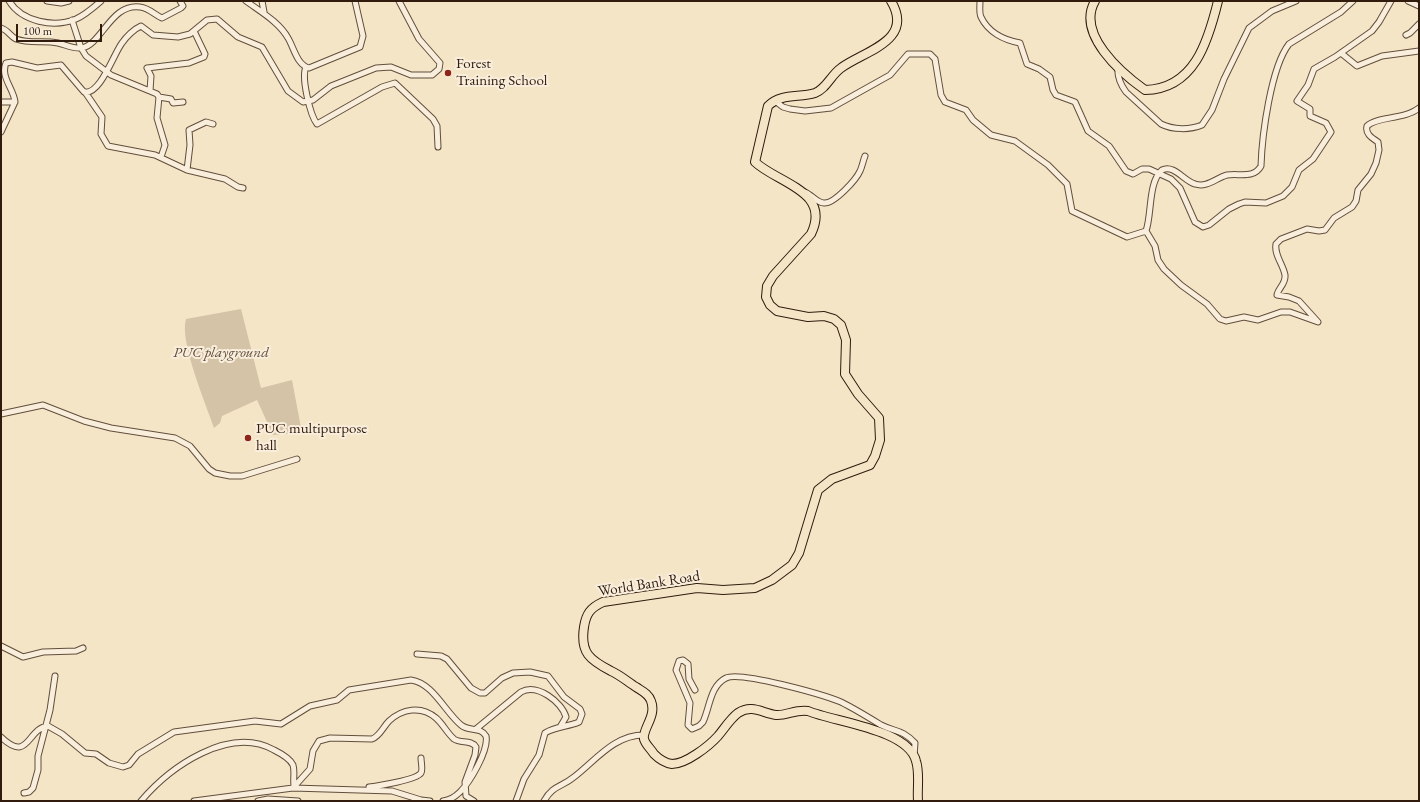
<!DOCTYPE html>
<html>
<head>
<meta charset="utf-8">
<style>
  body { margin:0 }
  #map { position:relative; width:1420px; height:802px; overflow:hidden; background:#f5e5c7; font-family:"EB Garamond",serif }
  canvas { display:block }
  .frame { position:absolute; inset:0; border:2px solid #301b0d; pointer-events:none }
  .scale { position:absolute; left:16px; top:24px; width:86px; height:18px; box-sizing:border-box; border:2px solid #301b0d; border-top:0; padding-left:5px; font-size:12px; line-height:14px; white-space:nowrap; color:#301b0d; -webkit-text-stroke:3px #f8eedb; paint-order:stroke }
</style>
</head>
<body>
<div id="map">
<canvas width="1420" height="802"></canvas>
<div class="frame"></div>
<div class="scale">100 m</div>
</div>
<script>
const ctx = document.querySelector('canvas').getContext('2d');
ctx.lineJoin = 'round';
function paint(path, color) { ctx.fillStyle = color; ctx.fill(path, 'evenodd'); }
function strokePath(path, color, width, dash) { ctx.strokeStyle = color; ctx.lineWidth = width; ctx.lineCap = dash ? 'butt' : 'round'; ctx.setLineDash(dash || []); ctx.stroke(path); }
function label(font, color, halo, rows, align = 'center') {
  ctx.font = font + ' "EB Garamond",serif'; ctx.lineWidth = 4; ctx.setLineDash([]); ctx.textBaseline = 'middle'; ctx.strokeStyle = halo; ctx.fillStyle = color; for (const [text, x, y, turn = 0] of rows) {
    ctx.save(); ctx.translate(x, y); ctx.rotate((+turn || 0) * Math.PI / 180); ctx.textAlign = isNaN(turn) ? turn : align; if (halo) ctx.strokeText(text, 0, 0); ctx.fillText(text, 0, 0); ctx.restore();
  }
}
paint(new Path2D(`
  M241 309 261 388 292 380 302 433 273 435 257 400 222 416 220 423 214 428C206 404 179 341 186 319Z`), '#d4c3a7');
const street = new Path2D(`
  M9 1C22 22 54 28 76 19 85 15 93 8 101 1
  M47 1 61 3 69 1
  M246 1C261 12 279 22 288 38 294 48 297 65 309 68L360 47 363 36 355 1
  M262 1 264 12
  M980 1C980 6 979 13 981 17 988 32 1004 40 1020 43L1027 64 1039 69 1050 77 1053 90 1056 95 1075 102 1088 131 1109 146 1126 171 1133 174 1142 169H1149L1171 179 1180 188 1195 222 1203 227 1209 225 1229 209 1239 204 1245 202 1266 203 1283 196 1292 187 1299 170 1313 159 1331 132 1326 123 1310 116V109L1297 101 1308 85 1314 69 1335 57 1372 31 1379 22 1391 1
  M1408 1 1419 6
  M72 20 81 48 86 56 111 75 157 94 159 97 157 118 165 145 161 157
  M1 28C8 30 10 36 16 39 30 44 44 40 58 43 66 45 74 49 82 48 102 44 111 3 140 7 149 8 155 15 162 18L181 8 183 6 180 1
  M1406 35 1410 33 1419 24
  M1341 53 1357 66 1382 56 1419 51
  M306 67C301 77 310 115 317 124L382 87 395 83 433 119 437 126 438 147
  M1118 68C1117 77 1121 85 1126 92L1161 124C1173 130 1190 130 1202 125L1212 110 1224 79 1249 28 1272 11 1296 1
  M150 91 151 76 147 68 189 63 204 57 205 54 194 31
  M85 92 102 117 101 134 108 146 155 155 187 170 225 179 238 187 243 188
  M159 97 171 99 173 103 183 102
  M775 101 783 107 790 109 805 111 831 108 890 75 908 54H930L935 59 941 95 945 102 966 110 973 120 991 135 1015 141 1048 165 1067 184 1072 211 1127 237 1146 231C1152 214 1148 182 1162 170 1174 164 1184 181 1195 184 1207 188 1216 178 1227 175 1239 173 1254 179 1261 166 1262 135 1271 67 1289 44L1341 12 1353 1
  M1 102H15
  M1 132 15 102C14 89 0 77 6 63L12 62 37 68 61 65 84 92C100 96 114 53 122 43 126 37 134 29 141 26L153 35 178 37 190 34 207 20 217 19 238 37 262 47 288 91 303 102 313 100 331 86 376 68 391 67 411 75H432L439 69 440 63 419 39 399 1
  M187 170 190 145 189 130 206 122 213 124
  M805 192C812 195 817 203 824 203 834 204 856 180 860 171 862 167 863 161 865 156
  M1146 231 1155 246 1158 260 1164 269 1181 285 1207 304 1220 319 1226 321 1244 317 1258 320 1281 312H1290L1318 322 1299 301 1289 297 1277 295C1278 288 1286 284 1285 275 1283 264 1274 255 1276 244L1281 239 1307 229 1319 231 1325 230 1334 218 1352 207 1356 201 1358 190 1371 174 1376 163 1379 150 1378 142C1372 138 1365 134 1367 126 1377 116 1404 120 1419 108
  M1 414 43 405 84 421 111 428 175 438 190 446 209 469 215 473 230 476H242L297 459
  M1 646 23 657 43 652 76 651 83 648
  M417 654 441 656 447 659 471 688 480 693H485L502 678 513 673 530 672 548 676 564 697 580 709 582 714 579 722C568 727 556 726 545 733L539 755 524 779 516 801
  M695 690 689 679 688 664 683 660 679 661 676 670 690 703 688 725 692 729 699 726 703 722C710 707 710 686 726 678 741 671 824 695 841 702 855 709 868 717 881 725 895 732 902 729 915 743L914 756
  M476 729 521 692C537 683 562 702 566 717L560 727
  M1 737C29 764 27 728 48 726L62 734 85 753 96 754 109 763 123 767 129 765 138 754 174 732 255 721 281 724 310 706 337 700 349 690 411 680C433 683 445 712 461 725 469 732 480 726 486 736 489 750 470 782 460 792 455 797 450 800 443 801
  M369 787C378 786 416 780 421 773 423 770 421 762 421 758
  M293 788 310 769 313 751 319 741 330 738 372 739C380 736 383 727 389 721 402 709 421 705 436 718 443 724 447 733 454 739 461 744 471 739 476 747L475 755 465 782 466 796 474 801
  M24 793 29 792 33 788 38 770V756L50 710 55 676
  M141 801C170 767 229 725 274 750 280 753 290 758 293 765 295 771 293 779 294 786
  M194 801 293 788 392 791 421 800 430 801
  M258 801 268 799 298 801
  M544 801C553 785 562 787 574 777 596 760 614 735 644 735`);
const primary = new Path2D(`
  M891 1C915 41 864 51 841 68 831 75 826 89 815 93 799 98 781 93 768 106L755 162C777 183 832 191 811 234L773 276 767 286 766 297 770 305 777 311 808 317 824 316 834 319 841 325 846 340 845 374 858 394 879 418 880 440 875 456 870 465 832 479 818 490 799 553 792 565 772 580 755 588 723 590 697 588 603 602C590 608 586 614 584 627 580 653 590 660 611 671 620 675 628 682 636 687 642 691 649 694 651 701 657 716 642 729 644 739 645 744 651 749 654 754 659 759 665 763 672 764 686 764 709 746 718 736 724 729 730 719 738 713 752 704 762 713 776 715 786 716 796 709 808 711 834 722 908 729 916 761 920 773 917 788 918 801
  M1095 1C1076 34 1121 73 1145 90 1194 89 1208 42 1218 1`);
strokePath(street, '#614e3c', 7);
strokePath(primary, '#301b0d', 10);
strokePath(street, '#f8eedb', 5);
strokePath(primary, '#f5e5c7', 8);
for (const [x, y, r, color] of [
  [448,73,4,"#8f2418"],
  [248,438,4,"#8f2418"]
]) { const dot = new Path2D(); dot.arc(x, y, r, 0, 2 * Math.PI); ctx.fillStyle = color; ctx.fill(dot); strokePath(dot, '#f8eedb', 1.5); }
label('15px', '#301b0d', '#f8eedb', [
  ["Forest",456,64],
  ["Training School",456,81],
  ["PUC multipurpose",256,429],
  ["hall",256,446]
], 'left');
label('italic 15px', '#614d3b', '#f8eedb', [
  ["PUC playground",221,353]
]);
label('15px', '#301b0d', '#f8eedb', [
  ["World Bank Road",649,584,-9]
]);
</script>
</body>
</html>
